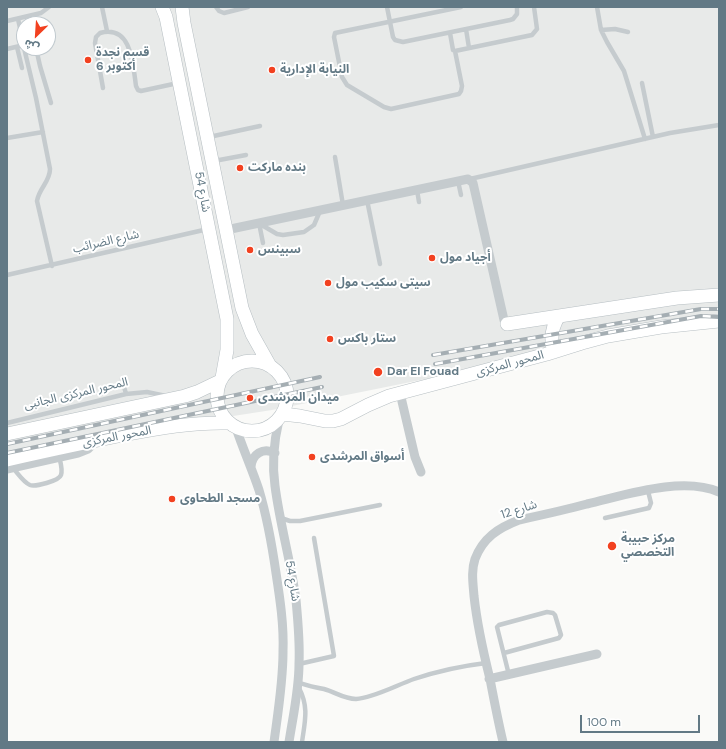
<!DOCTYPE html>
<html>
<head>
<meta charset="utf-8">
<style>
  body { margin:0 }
  #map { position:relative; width:726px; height:749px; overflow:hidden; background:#fafaf8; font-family:"DM Sans","Noto Sans Arabic",sans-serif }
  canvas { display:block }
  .frame { position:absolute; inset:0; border:8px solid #627985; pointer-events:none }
  .north { position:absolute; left:16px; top:16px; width:40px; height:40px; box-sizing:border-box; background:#fff; border:1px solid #c0c9ce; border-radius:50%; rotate:205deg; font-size:11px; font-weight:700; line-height:16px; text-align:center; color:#627985 }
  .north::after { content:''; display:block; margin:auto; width:14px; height:18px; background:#f24120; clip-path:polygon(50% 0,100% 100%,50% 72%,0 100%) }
  .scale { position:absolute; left:580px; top:715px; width:120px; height:18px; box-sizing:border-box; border:2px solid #627985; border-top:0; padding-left:5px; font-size:12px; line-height:14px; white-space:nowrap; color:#627985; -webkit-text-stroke:3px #fff; paint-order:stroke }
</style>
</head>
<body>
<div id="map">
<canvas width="726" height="749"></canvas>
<div class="frame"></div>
<div class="north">ش</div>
<div class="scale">100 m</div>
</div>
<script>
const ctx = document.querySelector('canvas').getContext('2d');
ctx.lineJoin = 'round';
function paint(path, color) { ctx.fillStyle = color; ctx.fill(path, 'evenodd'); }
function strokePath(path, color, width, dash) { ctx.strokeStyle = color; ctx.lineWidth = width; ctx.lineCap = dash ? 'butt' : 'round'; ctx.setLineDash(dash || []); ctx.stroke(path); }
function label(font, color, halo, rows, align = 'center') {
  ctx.font = font + ' "DM Sans","Noto Sans Arabic",sans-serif'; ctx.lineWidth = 4; ctx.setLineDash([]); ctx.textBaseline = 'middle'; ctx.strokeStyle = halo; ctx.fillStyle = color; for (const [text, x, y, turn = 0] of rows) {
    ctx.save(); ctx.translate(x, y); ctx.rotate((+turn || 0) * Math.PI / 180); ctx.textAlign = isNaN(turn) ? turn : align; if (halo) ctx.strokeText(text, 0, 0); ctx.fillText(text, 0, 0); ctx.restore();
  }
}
paint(new Path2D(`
  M7 7H719V324L639 336 272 410 7 451ZM24 24H48V48H24Z`), '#e8eae9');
const secondary = new Path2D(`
  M162 7 166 17 227 319V350L222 378
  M182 7 184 23 242 308 252 334 270 366
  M507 324 677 298 719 295
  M554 352C550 339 551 328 559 316
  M217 396a35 35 0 1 1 70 0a35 35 0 1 1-70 0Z
  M282 414 300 416 325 421H333L341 419 368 405 389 396 547 354 582 343 608 336 661 327 719 321
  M7 434 185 396 197 392 220 381
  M7 460C46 451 84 443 123 435 159 428 193 422 229 423`);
strokePath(secondary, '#b7bfc3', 14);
strokePath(new Path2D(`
  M102 7 107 31
  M216 7 219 11 224 13 248 7
  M387 7 393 37 395 40 403 42 510 20 513 19 517 14V7
  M597 7 601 30 607 42 624 71 645 139
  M30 16 32 24
  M18 19 24 46
  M7 21 41 13 49 7
  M466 29 469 48
  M601 30 615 29 628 32
  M450 33 453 50 455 51 532 35 537 29 534 7
  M17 47 22 68
  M24 48 36 98 50 169C50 182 39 188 37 201L52 266
  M36 48 40 66 51 103
  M7 49 24 45
  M455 51 462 86 461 91 459 94 391 109 384 107 347 85 342 77 334 37 335 33 461 7
  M642 83 653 137
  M103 88 95 43 96 37 100 33C132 24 133 65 136 86L138 90 141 91 178 83
  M209 137 260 126
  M7 138 43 132
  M335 157 343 205
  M214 161 246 155
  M470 179 670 133 719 125
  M458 181 461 195
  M417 190 419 202
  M367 200 380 264
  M259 223 263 243
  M260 224 277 234 283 235 304 232 314 225 320 211
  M7 275 208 229
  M122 379 126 394
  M7 423 126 394 147 392 166 396
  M12 467C17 472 23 482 30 485 35 487 59 481 61 475 63 469 60 461 59 456
  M281 518 290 521H300L380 505
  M605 518 649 508 651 503 648 491
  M504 653 559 638 561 635 555 615 553 613 547 612 499 625 497 627 509 675
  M299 664 334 656 314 538
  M298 682C306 686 315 687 324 689 335 692 344 699 356 699 373 698 397 685 414 679 438 671 461 666 486 663
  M299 688C309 707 305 721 302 742`), '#c5cbce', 4.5);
strokePath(new Path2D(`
  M226 230 468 179 473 183 504 320 507 324
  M400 393 415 457 421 472
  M279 420C274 441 272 465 275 486 280 525 291 562 296 600 298 621 300 643 299 664 299 690 293 716 289 742
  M236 428C243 449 252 469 259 490 267 517 272 545 276 573 280 599 284 625 283 652 283 682 278 712 274 742
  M251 467C252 454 263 447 275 453
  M7 469 78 453 88 449 96 441
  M489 679 597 654
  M503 742C498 721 494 700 490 679 483 651 477 624 474 596 473 583 471 571 475 559 483 538 498 528 519 520 542 515 565 510 587 504 626 495 682 476 719 492`), '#c5cbce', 9);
strokePath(secondary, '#fff', 13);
const rail = new Path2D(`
  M433 355 701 309H719
  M435 364 701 316 719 317
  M7 444 320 377
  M7 453 322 387`);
strokePath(rail, '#a5aeb3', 4);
strokePath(rail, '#fff', 2.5, [8]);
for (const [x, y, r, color] of [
  [88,60,4,"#f24120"],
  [272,70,4,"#f24120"],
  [240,168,4,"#f24120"],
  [250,250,4,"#f24120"],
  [432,258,4,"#f24120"],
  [328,283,4,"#f24120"],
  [330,339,4,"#f24120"],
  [378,372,5,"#f24120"],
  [250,398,4,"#f24120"],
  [312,457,4,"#f24120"],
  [172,499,4,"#f24120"],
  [612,546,5,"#f24120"]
]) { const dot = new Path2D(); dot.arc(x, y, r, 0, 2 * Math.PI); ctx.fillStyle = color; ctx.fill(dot); strokePath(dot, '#fff', 1.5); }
label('bold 12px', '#627985', '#fff', [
  ["قسم نجدة",96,53],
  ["6 أكتوبر",96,67],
  ["النيابة الإدارية",280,70],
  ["بنده ماركت",248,168],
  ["سبينس",258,250],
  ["أجياد مول",440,258],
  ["سيتى سكيب مول",336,283],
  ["ستار باكس",338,339],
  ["Dar El Fouad",387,372],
  ["ميدان المرشدى",258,398],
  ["أسواق المرشدى",320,457],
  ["مسجد الطحاوى",180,499],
  ["مركز حبيبة",621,539],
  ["التخصصي",621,553]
], 'left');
label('12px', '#627985', '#fff', [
  ["شارع 54",202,192,79],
  ["شارع الضرائب",106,242,-13],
  ["المحور المركزى",510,364,-15],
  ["المحور المركزى الجانبى",76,394,-13],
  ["المحور المركزى",117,437,-11],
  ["شارع 12",519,510,-18],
  ["شارع 54",292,581,81]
]);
</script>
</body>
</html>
